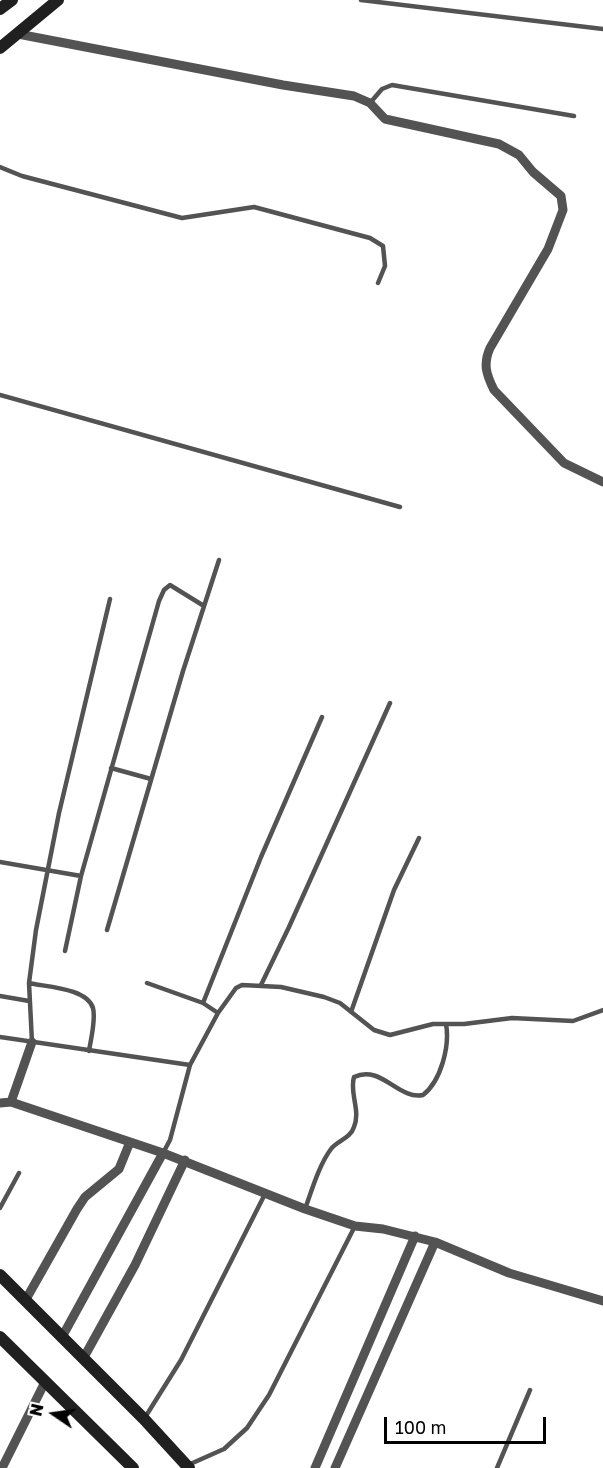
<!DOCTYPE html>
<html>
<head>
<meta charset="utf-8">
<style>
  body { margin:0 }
  #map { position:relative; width:603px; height:1468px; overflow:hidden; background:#fff; font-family:"Golos Text",sans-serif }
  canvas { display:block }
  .north { position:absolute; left:24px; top:1384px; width:60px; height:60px; -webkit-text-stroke:4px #fff; paint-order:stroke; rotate:283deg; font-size:16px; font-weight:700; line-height:24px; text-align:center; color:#000 }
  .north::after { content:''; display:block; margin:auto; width:21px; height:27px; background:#000; clip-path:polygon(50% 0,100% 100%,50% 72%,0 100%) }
  .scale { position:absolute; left:384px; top:1417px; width:162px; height:27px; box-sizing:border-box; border:3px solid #000; border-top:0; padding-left:8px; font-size:18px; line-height:21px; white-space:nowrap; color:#000; -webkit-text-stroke:4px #fff; paint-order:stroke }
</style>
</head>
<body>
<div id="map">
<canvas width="603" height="1468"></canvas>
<div class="north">N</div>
<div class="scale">100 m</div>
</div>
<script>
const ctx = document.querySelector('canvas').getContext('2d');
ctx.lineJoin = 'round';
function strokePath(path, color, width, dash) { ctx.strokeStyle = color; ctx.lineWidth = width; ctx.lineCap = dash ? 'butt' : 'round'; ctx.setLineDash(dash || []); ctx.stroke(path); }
strokePath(new Path2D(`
  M361 0 603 29
  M370 103 382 89 392 85 574 116
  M0 167 22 176 182 218 254 207 370 238 383 246 385 266 378 283
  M0 395 400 507
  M111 768 151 779
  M0 862 81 876
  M107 930 183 671 219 560
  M65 951 81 876 159 601 164 590 170 585 204 606
  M29 983C46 987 87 988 93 1008 96 1020 91 1038 89 1051
  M147 983 203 1003 218 1013
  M261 985 289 927 390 703
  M0 996 29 1001
  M203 1003 261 857 322 717
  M351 1012 394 890 419 838
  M0 1037 190 1065
  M32 1042 29 983 36 930 59 813 110 599
  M163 1153 170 1140 190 1065 218 1013 236 988 242 985 281 987 324 997 340 1003 374 1030 390 1035 433 1024H464L512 1018 573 1021 603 1010
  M0 1208 19 1173
  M305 1209C312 1190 319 1165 331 1149 338 1140 350 1139 354 1127 361 1110 349 1093 354 1077 381 1064 398 1100 423 1095 441 1081 450 1046 446 1024
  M144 1419 181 1360 265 1194
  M188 1465 224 1449 247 1428 269 1395 355 1226
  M497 1468 530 1390`), '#535353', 4.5);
strokePath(new Path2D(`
  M18 34 283 85 354 96 370 103 385 119 499 144 519 155 533 172 561 196 563 210 548 249 490 348C483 364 486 374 494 390L564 463 603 482
  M11 1102 32 1042
  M0 1103 11 1102 163 1153 305 1209 355 1226 383 1229 435 1242 509 1273 603 1301
  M25 1301 77 1209 85 1197 119 1169 130 1142
  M62 1337 163 1153
  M83 1359 135 1265 185 1160
  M2 1468 45 1382
  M315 1468 415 1236
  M335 1468 435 1242`), '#535353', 9);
strokePath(new Path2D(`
  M0 9 12 0
  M0 48 58 0
  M0 1275 144 1419 189 1468
  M0 1337 133 1468`), '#202020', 12);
</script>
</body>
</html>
